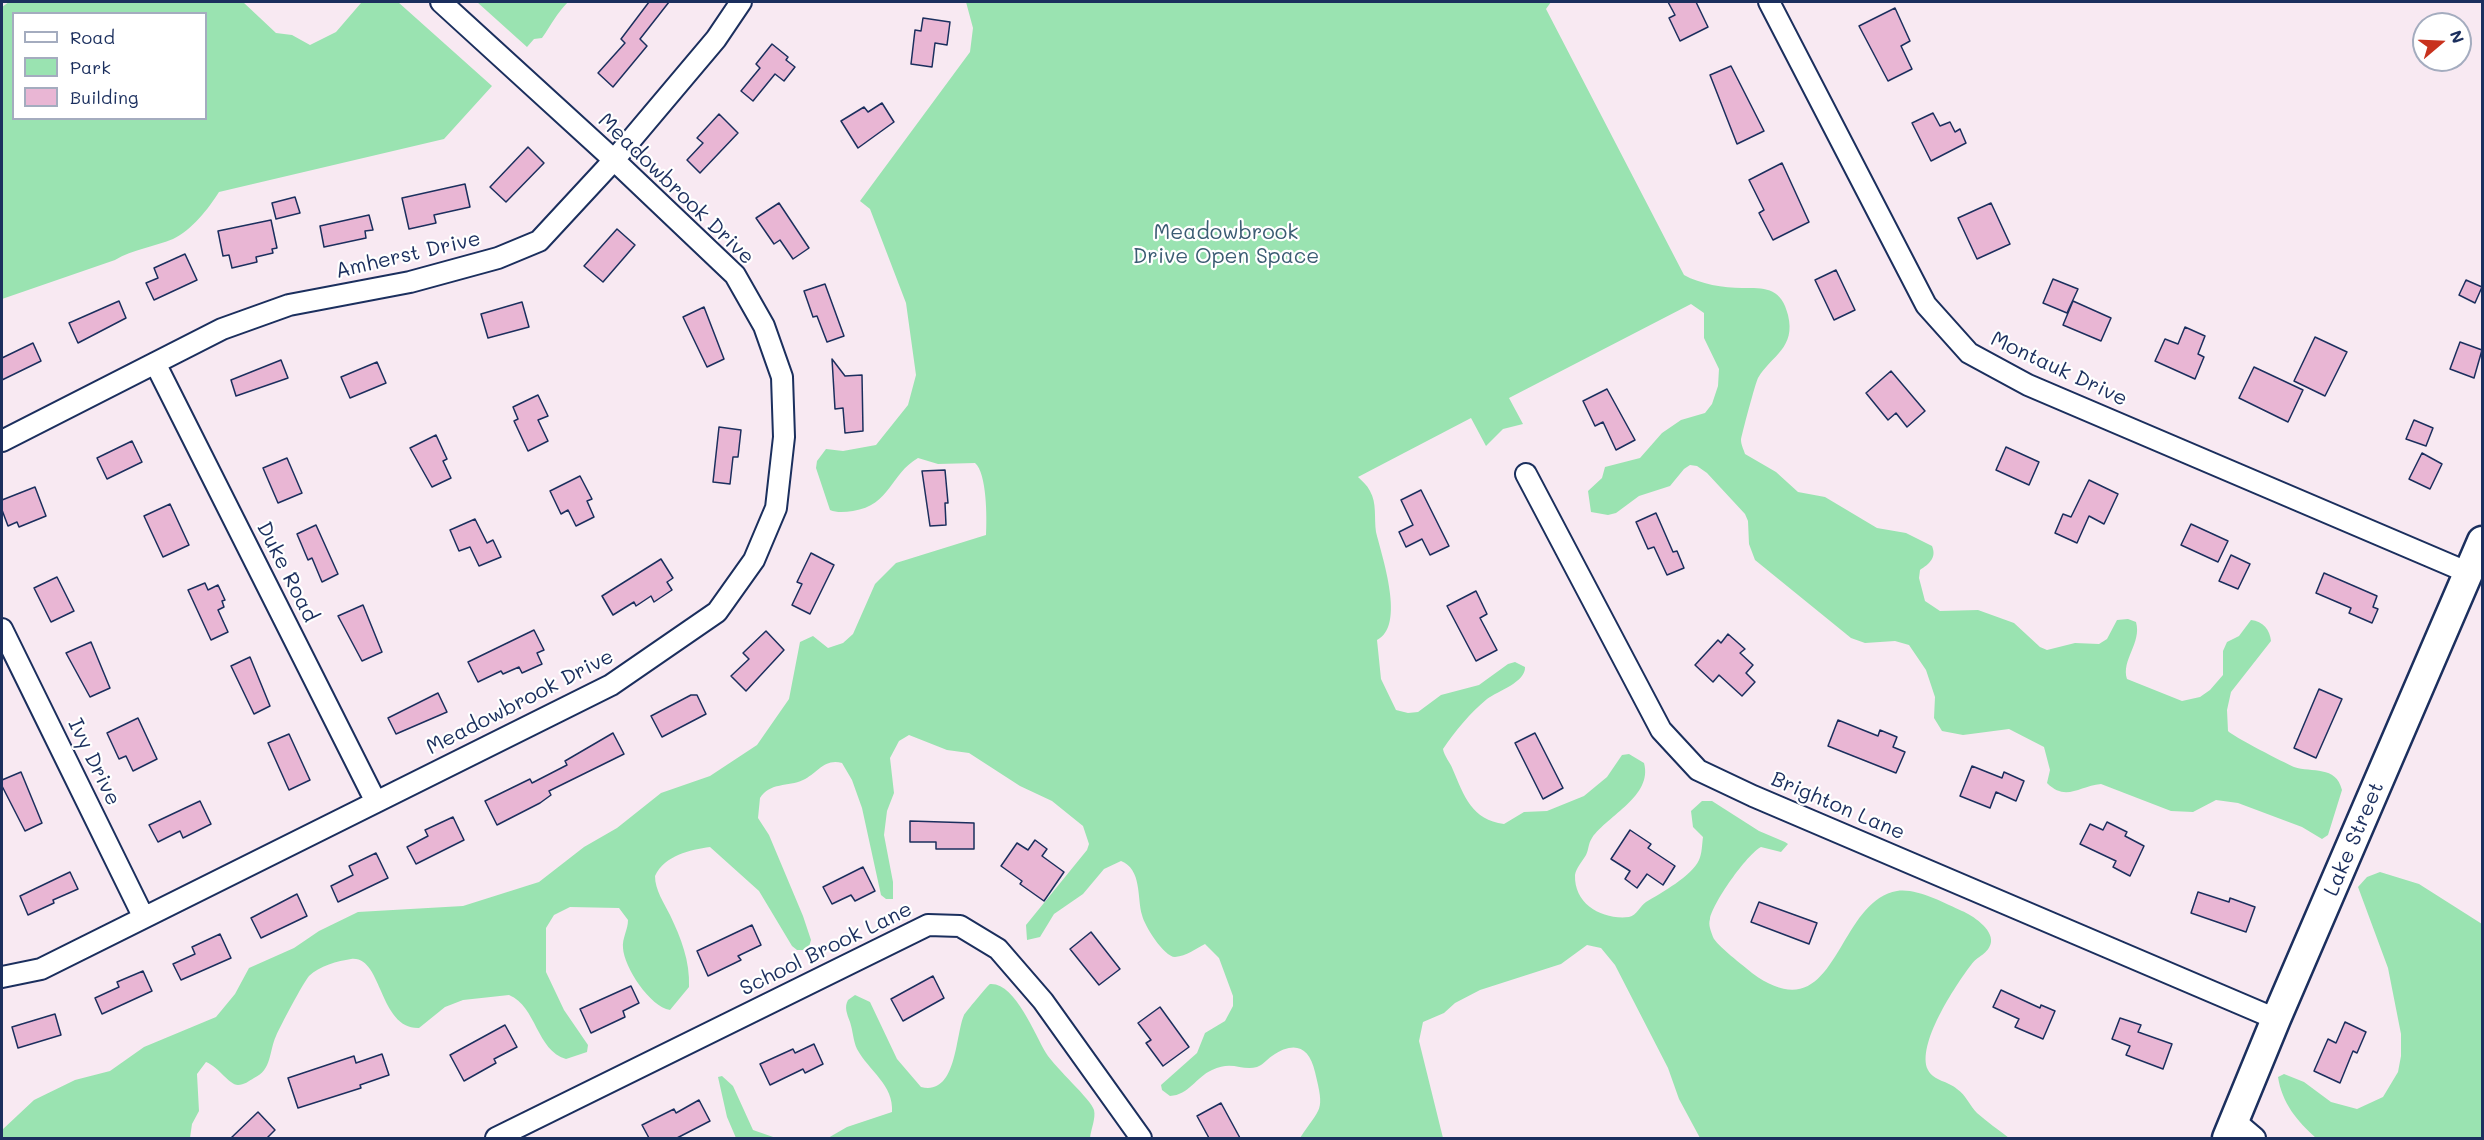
<!DOCTYPE html>
<html>
<head>
<meta charset="utf-8">
<style>
  body { margin:0 }
  #map { position:relative; width:2484px; height:1140px; overflow:hidden; background:#f8e9f2; font-family:Mali,sans-serif }
  canvas { display:block }
  .frame { position:absolute; inset:0; border:3px solid #1b2f5e; pointer-events:none }
  .legend { position:absolute; left:12px; top:12px; width:195px; height:108px; box-sizing:border-box; background:#fff; border:2px solid #a4acbf; margin:0; padding:8px 10px; list-style:none; font-size:18px; color:#1b2f5e }
  .legend li { display:flex; align-items:center; gap:12px; height:30px }
  .legend b { width:30px; border:2px solid #a4acbf }
  .north { position:absolute; left:2412px; top:12px; width:60px; height:60px; box-sizing:border-box; background:#fff; border:2px solid #a4acbf; border-radius:50%; rotate:71deg; font-size:16px; font-weight:700; line-height:24px; text-align:center; color:#1b2f5e }
  .north::after { content:''; display:block; margin:auto; width:21px; height:27px; background:#c8321e; clip-path:polygon(50% 0,100% 100%,50% 72%,0 100%) }
</style>
</head>
<body>
<div id="map">
<canvas width="2484" height="1140"></canvas>
<div class="frame"></div>
<ul class="legend">
<li><b style="height:8px;background:#fff"></b>Road</li>
<li><b style="height:16px;background:#9ae3b1"></b>Park</li>
<li><b style="height:16px;background:#e9b6d4"></b>Building</li>
</ul>
<div class="north">N</div>
</div>
<script>
const ctx = document.querySelector('canvas').getContext('2d');
ctx.lineJoin = 'round';
function paint(path, color) { ctx.fillStyle = color; ctx.fill(path, 'evenodd'); }
function strokePath(path, color, width, dash) { ctx.strokeStyle = color; ctx.lineWidth = width; ctx.lineCap = dash ? 'butt' : 'round'; ctx.setLineDash(dash || []); ctx.stroke(path); }
function label(font, color, halo, rows, align = 'center') {
  ctx.font = font + ' Mali,sans-serif'; ctx.lineWidth = 4.5; ctx.setLineDash([]); ctx.textBaseline = 'middle'; ctx.strokeStyle = halo; ctx.fillStyle = color; for (const [text, x, y, turn = 0] of rows) {
    ctx.save(); ctx.translate(x, y); ctx.rotate((+turn || 0) * Math.PI / 180); ctx.textAlign = isNaN(turn) ? turn : align; if (halo) ctx.strokeText(text, 0, 0); ctx.fillText(text, 0, 0); ctx.restore();
  }
}
paint(new Path2D(`
  M9 2H243L276 33 292 35 310 45 336 32 361 3 398 2 492 86 444 139 219 192C209 208 191 231 173 239 154 247 133 249 115 260L2 299V7ZM14 14H206V118H14Z
  M477 2H568C557 13 551 25 542 38L534 39 527 47Z
  M966 2H1551L1546 9 1684 275C1700 284 1724 288 1742 288 1765 288 1781 287 1788 315 1796 348 1772 355 1758 378 1756 381 1741 437 1741 440 1741 445 1744 450 1745 454L1776 472 1798 492 1825 497 1877 528 1906 533 1932 546C1937 558 1929 564 1920 570L1919 578 1925 601 1940 611 1978 610 2014 623 2040 647 2047 650 2075 643 2099 644 2107 639 2117 620 2128 619 2136 622C2142 643 2121 660 2127 679L2182 701 2200 697 2210 690 2223 675V651L2227 642 2239 636 2251 620C2263 621 2270 630 2271 641L2231 692 2227 710 2228 731C2232 736 2285 763 2294 767 2312 773 2336 765 2342 790L2328 835 2322 839 2302 827 2238 803 2216 800 2193 812 2171 811 2101 784C2079 786 2066 802 2047 783L2050 770 2044 747 2009 729 1963 735 1942 731 1934 718 1935 697 1926 670 1909 645 1895 641 1865 643 1851 638 1755 560 1749 544 1748 521 1745 514 1707 473 1697 466 1690 465 1684 469 1670 486 1639 496 1616 513 1608 515 1591 512 1588 491 1602 478 1605 467 1640 458 1662 433 1681 420 1705 413 1712 404 1718 386 1719 369 1704 338V313L1691 304 1509 398 1523 424 1503 429 1486 446 1471 418 1358 477C1362 481 1367 485 1370 491 1377 503 1374 518 1376 532 1382 557 1406 626 1377 640L1381 679 1396 710 1408 713 1418 712 1441 695 1479 685 1508 664 1515 662 1525 667C1526 682 1498 691 1487 699 1471 712 1455 731 1443 749 1444 756 1450 762 1453 770 1464 796 1472 820 1504 824L1524 812 1547 811 1584 796 1607 777 1622 755 1629 754 1644 763C1653 796 1608 815 1592 838 1588 844 1589 849 1586 855 1582 862 1576 868 1575 875 1574 905 1603 920 1629 917 1637 915 1640 906 1646 902 1661 893 1692 876 1699 860 1702 854 1702 844 1703 837L1693 827 1691 811 1702 801H1712L1759 831 1785 842 1788 844 1781 852 1761 847C1747 854 1712 904 1710 919 1708 925 1711 931 1713 937 1716 945 1744 966 1752 973 1838 1036 1834 902 1897 891 1917 888 1944 903 1962 911 1972 915 1993 929 1991 942 1989 954 1977 956 1971 965 1955 986 1916 1045 1928 1070 1934 1081 1948 1081 1957 1089 1966 1095 1970 1106 1977 1113 1987 1122 1999 1130 2009 1138H1700L1679 1099 1668 1068 1615 965 1601 948 1587 945 1561 964 1480 990 1455 1003 1444 1013 1423 1022 1419 1041 1443 1138H1300C1321 1106 1325 1113 1315 1072 1309 1046 1294 1041 1272 1056 1266 1060 1263 1065 1257 1067 1241 1071 1232 1060 1212 1070 1196 1077 1189 1095 1170 1096L1162 1090 1161 1085 1197 1053 1205 1033 1225 1021 1233 1006V996L1219 958 1205 944C1195 949 1187 956 1175 957 1164 957 1144 925 1142 915 1137 898 1142 869 1121 861L1104 869 1083 894 1054 914 1040 937 1027 940 1026 925 1087 850 1089 844 1083 826 1052 801 1020 786 969 753 947 750 909 735 899 741 890 758 894 793 887 811 884 835 893 882V899H886L881 895 862 808 852 780 842 763C824 758 817 774 803 780 788 787 770 782 760 798L758 818 769 835 803 916 811 940 808 950H797L792 946 759 891 710 847C690 850 665 855 655 876 655 890 664 903 670 915 681 938 690 961 689 987L670 1010C650 1007 624 967 623 948 622 938 628 930 628 920L619 908 570 907 554 915 546 928V972L564 1010 588 1045 587 1052 566 1059C536 1050 537 1007 509 995L463 1000 445 1007 419 1028C378 1029 383 955 351 959 338 961 319 966 309 976 303 983 281 1025 276 1036 269 1051 272 1070 254 1078 249 1081 244 1085 238 1085 229 1085 219 1067 206 1062L197 1074 199 1111 192 1124 190 1138H2V1130L34 1100 75 1080 110 1071 144 1047 216 1017 235 994 249 968 294 948 319 931 358 912 463 906 539 882 584 847 617 828 661 793 710 776 757 745 789 699 800 642 813 636 828 648 843 643 853 634 875 584 896 563 986 535C987 519 987 473 975 463L938 464 918 458C890 474 891 505 853 511 845 512 837 513 830 510L816 468 817 461 826 449 843 451 876 445 908 405 916 375 906 303 870 209 860 201 970 52 973 28Z
  M2380 872 2419 884 2482 924V1138H2316C2297 1121 2282 1103 2278 1077L2284 1074 2304 1082 2331 1102 2357 1109 2383 1097 2398 1072 2401 1056V1034L2388 968 2358 887 2367 877Z
  M990 984C1015 982 1035 1035 1046 1053 1056 1069 1091 1099 1094 1110 1096 1118 1091 1129 1090 1138H828L847 1127 892 1112C894 1085 869 1071 857 1049 853 1040 853 1031 850 1022 847 1014 844 1007 848 1000L855 995 870 1002 897 1059 921 1087C957 1096 955 1036 964 1015 965 1013 988 985 990 984Z
  M722 1076 733 1086 753 1130 776 1138H736L727 1117 718 1077Z`), '#9ae3b1');
const building = new Path2D(`
  M649 2H669L640 39 647 46 613 87 598 73 625 43 621 39Z
  M1668 2H1696L1708 27 1680 41 1669 18 1675 15Z
  M1895 8 1910 41 1901 46 1912 69 1888 81 1859 26Z
  M923 18 950 22 947 45 935 43 932 67 911 64 915 30 921 31Z
  M772 44 788 57 786 60 795 67 784 81 775 74 753 101 741 91 760 68 756 64Z
  M1731 66 1764 131 1737 144 1710 75Z
  M882 103 894 122 858 148 841 121 864 107 868 112Z
  M1933 113 1940 126 1950 122 1955 132 1960 129 1966 143 1931 161 1912 123Z
  M719 114 738 133 700 173 687 160 703 143 697 138Z
  M528 147 544 163 506 202 490 187Z
  M1782 163 1809 222 1773 240 1759 213 1764 210 1749 180Z
  M465 184 470 207 434 215 436 223 409 229 402 198Z
  M295 197 300 213 276 219 272 203Z
  M779 203 809 248 793 259 780 240 774 244 756 218Z
  M1991 203 2010 244 1977 259 1958 218Z
  M369 215 373 230 365 231 366 238 324 247 320 226Z
  M271 220 277 248 272 249 273 253 256 257 257 262 232 268 229 255 223 256 218 231Z
  M617 229 635 245 603 282 584 266Z
  M185 254 197 280 154 300 146 283 158 278 154 268Z
  M1836 270 1855 310 1834 320 1815 280Z
  M2053 279 2078 289 2067 313 2043 303Z
  M2466 280 2482 287 2475 303 2459 295Z
  M825 284 844 336 827 342 817 316 813 317 804 291Z
  M119 301 126 318 78 343 69 323Z
  M2073 301 2111 318 2101 341 2063 325Z
  M522 302 529 327 488 338 481 314Z
  M704 307 724 359 707 367 683 317Z
  M2185 327 2205 336 2198 354 2204 357 2195 379 2155 361 2165 339 2178 344Z
  M2315 337 2347 352 2325 396 2294 381Z
  M2460 342 2482 350 2474 378 2450 369Z
  M33 343 41 361 2 380V358Z
  M832 359 845 376 862 375 863 431 845 433 843 408 835 409Z
  M281 360 288 378 236 396 231 380Z
  M377 362 386 383 350 398 341 377Z
  M2254 367 2303 390 2288 422 2239 398Z
  M1891 371 1925 411 1907 427 1896 413 1888 420 1866 393Z
  M1607 389 1635 440 1616 450 1603 422 1595 426 1583 401Z
  M538 395 548 416 538 420 548 441 528 451 514 421 518 419 513 407Z
  M2414 420 2433 428 2426 446 2406 439Z
  M719 427 741 430 738 457H733L730 484 713 482Z
  M436 435 447 459 443 461 451 478 432 487 410 448Z
  M132 441 142 462 107 479 97 458Z
  M2006 447 2039 462 2029 485 1996 470Z
  M2422 453 2442 464 2430 489 2409 479Z
  M287 458 302 493 278 503 263 468Z
  M945 470 948 503H945L946 525 930 526 922 471Z
  M580 476 592 499 587 501 594 517 576 526 568 510 561 514 550 491Z
  M2089 480 2118 494 2104 524 2089 516 2077 543 2055 533 2063 514 2071 517Z
  M35 487 46 516 19 527 17 522 8 526 2 510V500Z
  M1421 490 1449 546 1430 555 1422 539 1406 547 1399 532 1413 525 1401 500Z
  M170 504 189 545 163 557 144 516Z
  M1656 513 1673 552 1677 551 1684 568 1667 575 1654 547 1648 549 1636 522Z
  M475 519 487 543 493 540 501 557 479 566 470 547 459 551 450 530Z
  M2191 524 2228 541 2218 562 2181 545Z
  M316 525 338 574 322 582 312 558 308 560 297 534Z
  M811 553 834 565 810 614 792 605 802 584 797 582Z
  M2231 555 2250 564 2238 589 2219 581Z
  M661 559 673 578 667 582 672 590 654 602 651 596 636 606 634 602 613 615 602 596Z
  M2324 573 2377 596 2373 607 2378 609 2372 623 2349 613 2351 608 2316 593Z
  M57 577 74 611 51 622 34 588Z
  M205 583 208 590 218 585 225 600 222 601 224 607 218 610 228 632 211 640 188 590Z
  M1476 591 1487 614 1480 618 1497 650 1476 661 1447 606Z
  M363 605 382 652 362 661 338 616Z
  M534 630 544 650 537 653 542 664 522 673 519 667 503 674 501 671 478 682 468 662Z
  M766 631 784 650 746 691 731 676 749 659 743 653Z
  M1728 634 1745 649 1740 653 1753 665 1746 673 1755 682 1742 696 1719 675 1713 682 1695 665 1718 640 1721 643Z
  M91 642 110 688 90 697 66 653Z
  M250 657 270 706 254 714 231 666Z
  M2319 689 2342 699 2316 758 2294 748Z
  M438 693 447 712 396 734 388 718Z
  M691 695H697L706 714 662 737 651 716Z
  M138 718 157 759 133 771 126 756 119 759 107 733Z
  M1838 720 1878 736 1880 730 1897 737 1893 747 1905 752 1896 773 1828 746Z
  M613 733 624 754 549 791 551 795 540 803 497 825 485 801 530 779 532 783 567 765 565 761Z
  M1535 733 1563 788 1543 799 1515 743Z
  M289 734 310 780 289 790 268 743Z
  M1972 766 2002 778 2004 772 2024 781 2016 801 1996 792 1990 808 1960 796Z
  M21 772 42 823 25 831 2 786V780Z
  M200 801 211 824 183 838 180 831 158 842 149 825Z
  M453 817 464 840 416 864 407 847 428 836 425 830Z
  M910 821 974 823V849H936V842H910Z
  M2107 822 2127 832 2125 836 2144 846 2130 876 2113 867 2116 861 2080 844 2090 824 2103 830Z
  M1630 830 1651 844 1648 848 1675 866 1663 885 1647 874 1637 888 1625 879 1630 871 1611 859Z
  M1035 840 1047 849 1042 856 1064 872 1044 901 1020 884 1022 881 1001 866 1017 843 1028 850Z
  M376 853 388 878 338 902 331 886 353 875 349 866Z
  M863 867 875 891 855 901 851 895 832 904 823 887Z
  M70 872 78 889 53 900 54 903 28 915 20 896Z
  M2198 892 2229 902 2230 898 2255 907 2246 932 2191 913Z
  M297 894 307 916 261 938 251 918Z
  M1759 902 1817 923 1809 944 1751 922Z
  M752 925 761 945 738 956 741 960 708 976 697 951Z
  M1091 932 1120 969 1099 985 1070 949Z
  M220 934 231 958 181 980 173 964 195 954 192 947Z
  M143 971 152 991 102 1014 95 998 119 987 117 982Z
  M933 976 944 998 903 1021 891 999Z
  M631 986 639 1003 623 1011 625 1017 591 1033 580 1009Z
  M2001 990 2040 1008 2041 1005 2055 1011 2043 1039 2015 1027 2019 1019 1993 1007Z
  M1160 1007 1189 1047 1163 1066 1146 1043 1151 1040 1138 1023Z
  M55 1014 61 1035 18 1048 12 1027Z
  M2120 1018 2141 1025 2138 1032 2172 1044 2163 1069 2126 1055 2130 1046 2112 1039Z
  M2345 1022 2366 1032 2357 1053 2353 1051 2340 1083 2314 1071 2328 1039 2336 1043Z
  M505 1025 517 1047 494 1059 496 1063 464 1081 450 1055Z
  M814 1044 823 1064 805 1073 803 1069 770 1085 760 1064 793 1049 795 1053Z
  M382 1054 389 1075 360 1085 361 1088 298 1108 288 1078 354 1056 356 1063Z
  M699 1100 710 1121 677 1138H649L642 1125 674 1109 676 1113Z
  M1221 1103 1240 1138H1209L1197 1116Z
  M258 1112 275 1130 267 1138H231Z`);
paint(building, '#e9b6d4');
strokePath(building, '#1b2f5e', 1.5);
const street = new Path2D(`
  M1769 2 1926 305 1969 353 2028 385 2469 573
  M155 363 376 802
  M2 441 222 329 289 305 410 282 498 258 539 241 614 160 716 39 741 2
  M1526 474 1661 730 1698 770 1753 796 2276 1019
  M2 629 143 916
  M2 977 41 969 611 685 717 612 754 560 776 508 784 437 782 377 764 326 735 275 614 160 441 2
  M2235 1121 2255 1138
  M496 1138 928 925 960 926 998 949 1043 1001 1141 1138`);
const secondary = new Path2D(`
  M2227 1138 2276 1019 2482 541`);
strokePath(street, '#1b2f5e', 24);
strokePath(secondary, '#1b2f5e', 33);
strokePath(street, '#fff', 20);
strokePath(secondary, '#fff', 28);
label('21px', '#1b2f5e', '#fff', [
  ["Meadowbrook Drive",676,189,44],
  ["Amherst Drive",408,255,-13],
  ["Montauk Drive",2059,369,25],
  ["Duke Road",287,572,63],
  ["Meadowbrook Drive",520,702,-27],
  ["Ivy Drive",94,762,64],
  ["Brighton Lane",1838,806,23],
  ["Lake Street",2354,839,-67],
  ["School Brook Lane",826,949,-26]
]);
label('21px', '#3b5c73', '#fff', [
  ["Meadowbrook",1226,233],
  ["Drive Open Space",1226,257]
]);
</script>
</body>
</html>
